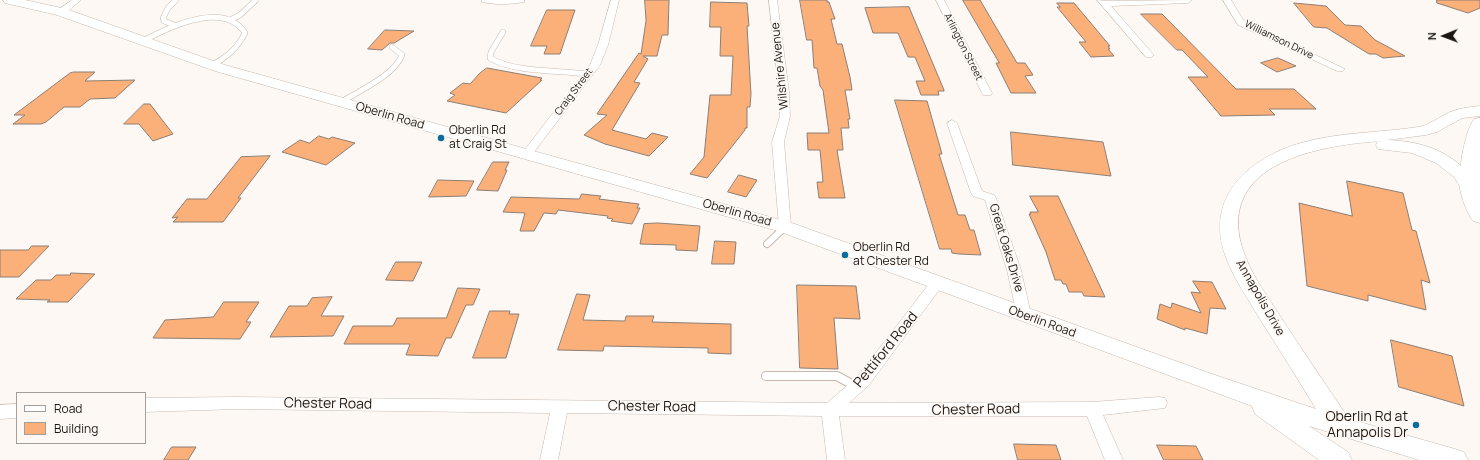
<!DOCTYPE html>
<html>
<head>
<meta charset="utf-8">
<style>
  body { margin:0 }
  #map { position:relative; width:1480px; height:460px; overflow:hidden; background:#fef8f4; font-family:Manrope,sans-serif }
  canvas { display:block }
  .legend { position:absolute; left:16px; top:392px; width:130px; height:52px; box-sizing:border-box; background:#fef8f4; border:1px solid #a49e9a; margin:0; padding:5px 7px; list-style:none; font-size:12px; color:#1d1714 }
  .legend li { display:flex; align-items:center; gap:8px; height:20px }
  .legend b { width:20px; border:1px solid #a49e9a }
  .north { position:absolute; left:1424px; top:16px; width:40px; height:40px; -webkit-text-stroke:3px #fef8f4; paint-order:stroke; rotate:269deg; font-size:11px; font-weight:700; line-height:16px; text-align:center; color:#1d1714 }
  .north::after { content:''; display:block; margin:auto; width:14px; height:18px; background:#1d1714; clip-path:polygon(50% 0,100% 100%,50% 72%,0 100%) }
</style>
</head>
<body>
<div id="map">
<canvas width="1480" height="460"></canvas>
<ul class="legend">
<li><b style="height:5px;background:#fff"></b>Road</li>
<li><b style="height:11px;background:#fbaf79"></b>Building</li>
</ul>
<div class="north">N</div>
</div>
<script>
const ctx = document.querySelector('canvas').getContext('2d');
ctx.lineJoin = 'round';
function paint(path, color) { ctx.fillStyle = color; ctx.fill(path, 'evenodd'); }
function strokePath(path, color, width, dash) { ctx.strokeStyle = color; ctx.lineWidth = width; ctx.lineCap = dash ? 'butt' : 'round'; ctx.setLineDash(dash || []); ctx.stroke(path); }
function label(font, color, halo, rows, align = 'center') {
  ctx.font = font + ' Manrope,sans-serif'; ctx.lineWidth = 3.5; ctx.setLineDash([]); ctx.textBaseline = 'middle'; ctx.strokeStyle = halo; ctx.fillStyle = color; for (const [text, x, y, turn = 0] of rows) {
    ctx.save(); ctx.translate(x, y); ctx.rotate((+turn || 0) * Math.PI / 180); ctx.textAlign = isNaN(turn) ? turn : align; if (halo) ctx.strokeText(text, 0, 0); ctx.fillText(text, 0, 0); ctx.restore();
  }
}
const building = new Path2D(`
  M645 0H669L668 35H662L657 56H643L648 59 634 82 640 83 612 130 646 139 652 133 668 137 649 156 605 144 584 135 607 115 597 114 639 53 641 54 646 21Z
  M800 0H827V2H829L835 19H831L837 44H842L850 77 852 90H845L850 119H848L849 128H841L843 150H837L845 198H819L817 182H823L820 150H808L807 133H829L823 90 820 86 817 68H814L812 40H807Z
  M963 0H980L1017 63H1025L1033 75 1025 76 1036 93H1011L996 63H999Z
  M1437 0H1480V8L1468 13 1437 3Z
  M711 2 747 3 749 26H747L751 94 750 107H747V128H745V130L707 178 690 174 704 157 710 95H731L733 56H720L721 27H710Z
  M1057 3H1074L1110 46H1108L1110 49H1108L1114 56 1091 57 1079 42H1086L1057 7H1060Z
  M1294 3 1326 6 1345 25 1361 26 1375 40 1405 56 1383 58 1376 54H1369L1327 28 1314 27Z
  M909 7 944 90V91H938L939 95H921L916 81H925L915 57H908L898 33H873L865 8Z
  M547 10H575L560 54H544L547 46H531Z
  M1141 14H1162L1236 89H1294L1316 109H1269L1275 115 1221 116 1188 77H1208L1182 50H1177Z
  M385 30 414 31 394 43H390L382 50 368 49Z
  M1278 58 1296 66 1277 72 1261 63Z
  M487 68 542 78 540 80H542L506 113 447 101 455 95 450 93 463 83 470 84 480 73Z
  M74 72H95L85 81 135 80 115 98 90 99 80 107H64L46 122 41 124H13L25 115H14L70 73Z
  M895 100 927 101 942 154H939L958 215H965L970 230H974L981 255 959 254 952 253 951 249H940Z
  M144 104H150L173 134 153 141 139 124H124Z
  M1011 132 1103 142 1111 176 1013 165Z
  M319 136 329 139 332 137 355 143 326 165 282 152 300 140 309 143Z
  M270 156 238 198H241L223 222H173L178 217 172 218 187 199H207L241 157Z
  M493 162H509L505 170H507L498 191 477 190Z
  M739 175 757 180 746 197 728 192Z
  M438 180 474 181 466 196 429 197Z
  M1347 181 1403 193 1412 230 1416 231 1430 283 1421 280 1426 310 1368 295V301L1307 286 1299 203 1352 216Z
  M582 194 601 196 599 199 639 204 637 208H640L632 224 611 221 613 219 607 218 608 216 558 210 556 214 544 213 534 231H520L525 213 503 212 511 197 579 199Z
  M1030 196H1058L1105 297 1084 296 1082 292H1069L1066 284H1063L1061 280H1055L1046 252 1029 214H1031L1030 212H1038Z
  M658 223 700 226 697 251 676 250V245L640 244 644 224Z
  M715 241 736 242 734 264H712Z
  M32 246H49L19 277H0V250H28Z
  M396 262H422L413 281 386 280Z
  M71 273 95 274 68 302H47L50 300 16 299 36 280H51L56 275H70Z
  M1193 281 1212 282 1226 309 1210 308 1207 334 1185 328V330L1157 319 1160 304 1171 308 1172 303 1201 313 1191 292 1200 293Z
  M797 285 856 286 860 319 834 318 838 369 800 368Z
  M458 288 480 289 473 305H466L451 338H446L438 356 406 355 410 344H344L353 326H393L397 318H446Z
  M577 294 590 295 583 320 625 321 626 316H654L652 322 731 324V354L708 353V348L604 346 603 351 558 350Z
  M332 297 321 316H344L333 336 270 337 289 306H307L312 298Z
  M224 302H259L246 322H251L240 339 153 338 165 320 213 317Z
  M490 311H510L509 314H519L506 358H473Z
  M1391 340 1452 356 1464 406 1399 387Z
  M1014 444 1056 445 1061 460H1018Z
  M1157 445 1196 446 1203 460H1164Z
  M172 447H196L188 460H164Z`);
paint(building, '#fbaf79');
strokePath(building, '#8c7f76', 1);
const laneFar2 = new Path2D(`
  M484 0 501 2 522 0
  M232 19 240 15 256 0
  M174 25 164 21 163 18 168 8 176 0
  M503 32 491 52 490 58C515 73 559 70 588 74
  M143 41C169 27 224 0 245 33 237 49 227 57 212 65
  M341 102C359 91 395 75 402 55L392 47`);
const laneFar1 = new Path2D(`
  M767 244 785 227`);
const lane = new Path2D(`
  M766 376H837L857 387`);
const street = new Path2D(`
  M72 0H81L64 14H58V10Z
  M611 0H619L608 45 600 65 531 156H523L521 154 523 152 590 65 598 45Z
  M769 0H777L789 92 790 116 784 142 791 227 790 230H780L779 227 772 142 780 116 779 92Z
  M936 0H944L992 93 991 95H983L982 93Z
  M1097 0 1107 1 1192 0 1188 3 1111 6 1152 53 1154 55 1152 57H1146Z
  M1223 0H1231L1244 21 1345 69 1343 71H1337L1238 25Z
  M952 120 957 123 982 191 994 195 996 198 1021 270 1031 315 1029 319 1024 320 1019 319 1017 315 1007 270 985 200 973 196 971 193 947 123Z
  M937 278 942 280 944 283 942 286 869 385 849 403 1092 402 1159 397 1165 398 1167 403 1165 408 1103 415 1123 460H1105L1087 416H839L845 460H827L822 416 567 413 558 460H540L550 413 237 409 145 412V398L237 397 827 403 857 377 932 280Z
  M17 404V418L0 419V405Z`);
const secondary = new Path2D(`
  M3 0H25L66 9 225 65 792 223 1209 373 1316 409C1299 381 1281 352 1263 324 1250 302 1234 280 1225 255 1205 196 1249 158 1301 143 1339 132 1379 133 1418 127 1431 125 1441 115 1453 111 1461 108 1471 107 1480 106V116L1462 118 1437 132 1426 135 1387 140C1425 141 1460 154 1479 189L1476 193 1470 194 1464 193 1454 177 1436 163 1412 153 1378 149 1376 145 1378 141H1382C1323 145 1217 161 1242 247 1250 273 1266 294 1280 316 1303 351 1326 385 1349 419L1455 449 1464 452 1468 460H1419L1309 426 1348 452 1352 460H1319L1255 414 1252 406 778 231 215 71 57 15 5 3Z`);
const primary = new Path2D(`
  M1480 118V223L1473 221C1467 213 1462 199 1460 189 1458 173 1464 133 1474 119Z`);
strokePath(laneFar2, '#c7b9af', 6);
strokePath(laneFar1, '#c7b9af', 8);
strokePath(lane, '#c7b9af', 10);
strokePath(street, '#c7b9af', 1);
strokePath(secondary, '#c7b9af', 1);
strokePath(primary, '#c7b9af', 1);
strokePath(laneFar2, '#fff', 5);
strokePath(laneFar1, '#fff', 6);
strokePath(lane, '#fff', 8);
paint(street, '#fff');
paint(secondary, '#fff');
paint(primary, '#fff');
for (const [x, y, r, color] of [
  [441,138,4,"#0b6d9b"],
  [845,255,4,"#0b6d9b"],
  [1416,425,4,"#0b6d9b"]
]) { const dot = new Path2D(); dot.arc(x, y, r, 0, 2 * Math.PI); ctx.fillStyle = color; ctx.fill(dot); strokePath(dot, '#fef8f4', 1.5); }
label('10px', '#1d1714', '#fef8f4', [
  ["Williamson Drive",1279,40,26],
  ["Arlington Street",963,47,63],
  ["Craig Street",574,92,-53]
]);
label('12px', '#1d1714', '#fef8f4', [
  ["Wilshire Avenue",780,66,-96],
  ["Oberlin Road",390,116,16],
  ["Oberlin Road",737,213,16],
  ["Great Oaks Drive",1006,248,73],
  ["Annapolis Drive",1260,298,60],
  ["Oberlin Road",1042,322,20]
]);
label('12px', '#1d1714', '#fef8f4', [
  ["Oberlin Rd",449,131],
  ["at Craig St",449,145],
  ["Oberlin Rd",853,248],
  ["at Chester Rd",853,262]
], 'left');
label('14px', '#1d1714', '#fef8f4', [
  ["Pettiford Road",886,350,-51],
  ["Chester Road",328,404,1],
  ["Chester Road",652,407,1],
  ["Chester Road",976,410,-1]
]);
label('14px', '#1d1714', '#fef8f4', [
  ["Oberlin Rd at",1408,417],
  ["Annapolis Dr",1408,433]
], 'right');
</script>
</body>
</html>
